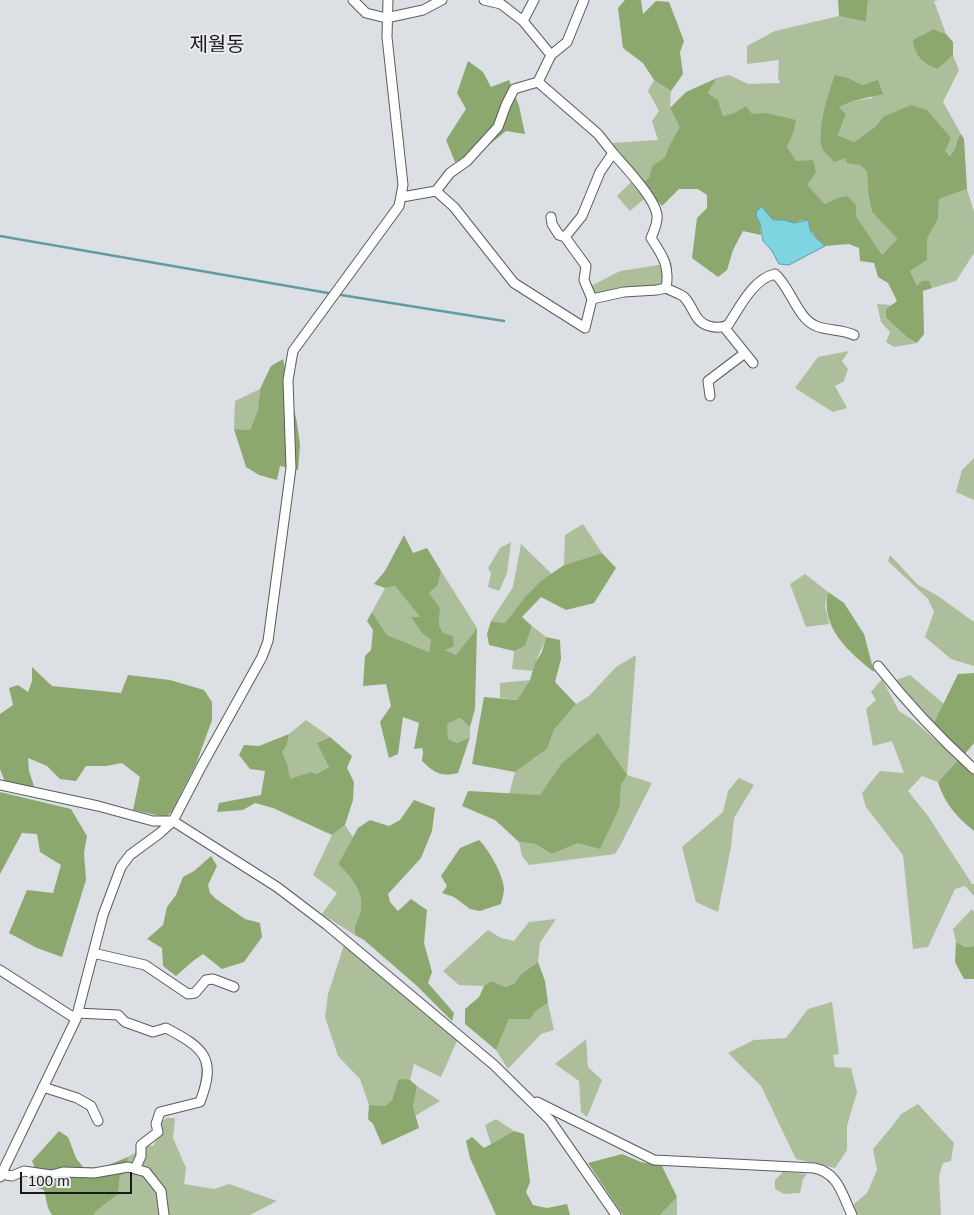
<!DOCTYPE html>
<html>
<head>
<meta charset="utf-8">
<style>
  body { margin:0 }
  #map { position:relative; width:974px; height:1215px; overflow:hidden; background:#dcdfe3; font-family:Arial,sans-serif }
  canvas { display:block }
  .scale { position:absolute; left:20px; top:1172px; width:112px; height:22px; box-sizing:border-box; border:2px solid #18191a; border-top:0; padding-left:6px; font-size:15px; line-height:18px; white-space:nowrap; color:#18191a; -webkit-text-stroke:4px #eaecf0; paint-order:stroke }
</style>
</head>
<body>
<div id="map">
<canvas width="974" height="1215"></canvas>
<div class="scale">100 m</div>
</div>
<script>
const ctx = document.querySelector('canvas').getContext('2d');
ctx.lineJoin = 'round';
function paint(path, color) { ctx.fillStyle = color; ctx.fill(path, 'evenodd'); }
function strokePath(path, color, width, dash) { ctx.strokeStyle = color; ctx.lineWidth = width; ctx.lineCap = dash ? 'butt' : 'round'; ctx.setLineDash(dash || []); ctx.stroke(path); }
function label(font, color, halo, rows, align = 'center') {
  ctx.font = font + ' Arial,"Noto Sans KR",sans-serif'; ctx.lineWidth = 4; ctx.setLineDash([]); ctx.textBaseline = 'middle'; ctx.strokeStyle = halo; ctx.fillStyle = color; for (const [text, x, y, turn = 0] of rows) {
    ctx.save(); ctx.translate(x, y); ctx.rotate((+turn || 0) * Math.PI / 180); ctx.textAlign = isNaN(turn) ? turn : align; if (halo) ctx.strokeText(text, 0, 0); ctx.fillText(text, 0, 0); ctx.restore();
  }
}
paint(new Path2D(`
  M868 0H939L934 1 946 34 933 29 923 34 938 69 953 55 959 70 943 102 961 134C955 140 956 149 951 156L945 150 883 117 875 127 854 142 838 135 846 114 839 107 853 101 873 98 863 85 848 78 820 135 845 157 860 165 867 172 868 193 872 212 897 239 882 255 856 216 837 198 825 204 806 185 787 147 793 134C779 117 775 112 752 115L746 106 734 113 723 116 718 100 708 93 717 78 729 75 748 84 780 83 778 78 779 60 747 64V46L775 31 839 16 866 22Z
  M654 80 671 91 670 108 681 127 668 148 665 157 652 166 649 178 641 183 612 143 658 140 652 121 659 111 648 91Z
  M631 182 644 199 630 211 617 196Z
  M967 189 974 212V253L956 281 932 288 929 281 917 286 910 271 927 260V239L938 219 939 199Z
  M672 263 667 292 600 300 591 286 620 271Z
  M877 304 891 305 886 309V318L908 338 917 343 894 347 886 342 890 332 881 322Z
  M849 351 842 361 848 369 844 381 835 386 847 408 833 412 795 388 818 357Z
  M260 389 258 410 250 430 234 429 235 401Z
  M974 458V500L956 492 962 470Z
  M583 524 602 553 564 565 565 535Z
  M511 542 507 573 499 591 488 587 491 573 488 568 500 548Z
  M521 544 552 574C532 586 519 605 505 623L491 621 513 587Z
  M890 555 918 585 938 596 974 622V666L951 659 925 637 934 612 928 599 888 561Z
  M441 571 477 628 456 655 444 650 453 636 443 633 439 625 440 608 429 593 438 585Z
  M805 574 828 592 825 605 829 624 806 627 790 584Z
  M395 586 421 618 412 617 422 633 431 640 429 652 387 635 372 612 385 588Z
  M532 626 546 637C542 650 536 658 533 671L512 669 514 651 525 646Z
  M636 655 627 775 652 783 620 846 615 854 529 865 522 856 519 842 535 844 552 854 578 843 620 807 621 785 561 764 540 796 526 795 508 798 515 772 547 749 554 730 576 704 589 696 616 667Z
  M910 675 944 704 934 723 896 680Z
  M882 679 899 711 913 720 958 760 938 782 922 776 908 791 928 816 972 884H974V896L965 886 955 889 928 947 913 949 903 855 866 807 862 793 880 771 904 773 892 741 873 746 866 709 876 700 871 692Z
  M530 680 517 700 500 698V683Z
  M460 718 470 727V737L457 743 448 739 446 724Z
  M306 720 330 737 317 743 330 766 316 774 311 772 289 780 287 763 282 752 287 745 289 734Z
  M739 778 754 785 734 818 731 847 718 912 696 902 682 847 723 812 728 791Z
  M345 825 353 837 338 864C350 876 366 893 360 913 357 924 354 922 355 935L322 914 337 893 313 875 332 835Z
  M972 909 974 912V946L965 947 956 942 953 929Z
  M556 919 540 943 538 962 520 975 515 983 506 987 491 981 484 986 459 985 443 971 488 930 501 938 514 941 529 922Z
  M344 945 457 1041 441 1077 414 1064 410 1080H398L392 1100 385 1106 369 1105 360 1079 338 1056 325 1017 328 994Z
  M832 1002 839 1054 833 1055 835 1067 851 1068 857 1092 847 1126V1150L835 1168 796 1159 761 1086 728 1053 754 1040 786 1038 808 1009Z
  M548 1003 554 1030 541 1034 508 1069 496 1050 509 1019H530L536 1011Z
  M586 1039 588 1067 602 1080 587 1117 581 1112 579 1081 555 1064Z
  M417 1086 440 1101 415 1116 413 1107Z
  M918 1104 954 1143 951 1161 943 1163 939 1176 941 1215H858L853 1205 867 1193 877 1170 873 1149 894 1124 901 1114Z
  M167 1118H175L173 1138 186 1168 184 1184 214 1189 229 1184 277 1201 250 1215H94L95 1212 118 1194 120 1176 127 1172 128 1157 148 1145 153 1146 162 1131V1121Z
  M496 1119 514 1131 491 1144 485 1125Z
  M783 1172 807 1174 803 1179 800 1193 784 1194 775 1189V1180Z
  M677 1197V1215H660Z`), '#adbe9b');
paint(new Path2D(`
  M625 0H641L643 14 656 1 669 2 684 41 680 52 683 74 671 91 654 80 643 63 623 48 618 8Z
  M838 0H868L866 22 839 16Z
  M933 29 946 34 953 42V55L938 69C924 65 914 55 913 40Z
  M468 61 483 72 491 87 509 80 519 106 525 134 506 131 484 149 455 162 446 140 466 109 457 93Z
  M835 75 848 78 863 85 878 80 883 94 853 101 839 107 846 114 838 135 854 142 875 127 883 117 911 105 927 110 951 138 945 150 950 156C957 149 955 140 961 134L964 139 967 189 939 199 938 219 927 239V260L910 271 917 286 922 281H929L932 288 923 291 924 334 917 343 908 338 886 318V309L897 301 888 283 878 277 874 263 860 261 859 248 849 244 825 246 817 239 803 220 794 223 756 216 760 223 761 235 743 231 733 250 727 270 718 277 692 258 697 218 707 208V195L698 189H679L662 206 641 183 649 178 652 166 665 157 668 148 680 127 670 108 686 92 717 78 708 93 718 100 723 116 734 113 746 106 752 114 766 113 796 120 793 134 787 147 796 161 813 160 816 172 807 185 825 204 837 198 847 196 856 205V216L882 255 897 239 872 212 868 193 867 172 860 165 847 163 845 158 834 162C831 158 826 154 823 150 815 135 829 90 835 75Z
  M283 359 297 423 300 445 298 470 280 466 277 480 259 475 246 467 234 429 250 430 258 410 260 389 271 366Z
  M404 535 413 553 427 548 441 571 438 585 429 593 440 608 439 625 443 633 453 636 454 646 445 650 456 655 477 628 475 709 470 727 460 718 447 724 448 739 457 743 470 737 458 773C440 777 435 773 422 761L423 752 422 748 414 749 419 723 403 717 398 754 389 758 380 722 391 706 386 684 363 686 365 656 371 650 373 630 367 621 372 612 387 635 429 652 431 640 422 633 411 617H420L395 586 385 588 374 584 385 571Z
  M602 553 616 568 594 603 566 610 541 597 522 617 532 626 525 646 514 651 489 645 487 634 491 621 505 623 525 597 541 581 564 565Z
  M828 592 844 603 864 634 874 672C849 652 820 628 828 592Z
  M546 637 560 640 561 659 555 682 576 704 554 730 547 749 515 772 472 764 484 697 517 700 530 680 535 663 542 652Z
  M32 667 52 686 121 693 128 675 170 680 204 690 212 702V720L196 764 172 811 166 817 133 810 140 777 122 763 106 766H86L76 781 60 779 47 766 28 758 29 771 35 789 5 782 0 769V714L13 705 9 688 18 685 28 692 32 681Z
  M974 673V743L964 755 934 723 958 674Z
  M598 733 627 775 621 785 620 806 600 849 578 843 552 854 535 844 519 842 495 820 462 806 468 791 540 795 561 764Z
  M289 734 287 745 282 752 287 763 290 779 311 772 316 774 329 767 317 743 330 737 352 756 347 768 354 782 353 800 345 825 332 835 273 808 255 803 243 810 217 812 219 803 261 795 265 771 250 769 239 755 244 745 259 746Z
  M958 760 974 774V831C957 817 944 803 938 782Z
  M0 792 71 809 87 836 84 853 86 880 62 957 37 948 9 933 27 890 53 893 61 865 40 852 37 834 22 833 0 874Z
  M414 800 435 808 432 831 421 858 388 894 390 902 398 911 411 899 427 910 424 943 432 972 428 983 454 1013 452 1021 416 985 364 940 355 935C354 922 357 924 360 913 366 893 350 876 338 864L358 828 370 820 389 826 400 820Z
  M479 840C489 850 503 874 504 889 504 893 502 900 501 904L480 911 470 909 454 897 442 893 447 886 441 876 460 848Z
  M211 856 217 866 208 885 210 893 216 899 245 919 260 923 262 937 244 962 222 969 203 954 193 961 176 976 163 966 162 948 147 939 163 925 167 907 176 895 183 877 194 871Z
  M956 942 965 947 974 946V979H964L955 962Z
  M538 962 545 981 548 1003 536 1011 530 1019H509L496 1050 465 1024V1009L479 997 484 986 491 981 506 987 515 983 520 975Z
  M403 1079 410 1080 417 1086 413 1107 419 1128 382 1145 373 1124 368 1119 369 1105 385 1106 392 1100 398 1080Z
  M59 1131 68 1137 76 1158 83 1167 101 1168 128 1157 127 1172 120 1176 118 1194 95 1212 94 1215H52L48 1208 44 1190 34 1187 28 1174 35 1168 32 1161Z
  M514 1131 524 1134 530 1182 526 1192 533 1205 547 1208 567 1204 570 1215H496L470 1158 466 1141 472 1137 484 1148Z
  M622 1154 641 1162 662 1166 677 1197 660 1215H623L588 1163Z`), '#8ca86f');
const water = new Path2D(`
  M762 207 773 220H784L794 223 808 220 811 233 825 246 789 265 779 264 772 251 763 241 760 223 756 216 757 211Z`);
paint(water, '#7ed5e1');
strokePath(water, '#5f9da5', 1);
strokePath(new Path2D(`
  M0 236 328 293
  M341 295 504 321`), '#5f9da5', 2.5);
const minor = new Path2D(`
  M353 0 366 13 386 18 423 10 442 0
  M523 21 534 0
  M551 55 567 42 584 0
  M538 82 598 134 613 153 600 172 582 216 565 237
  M613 153C625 167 655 198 657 215 658 223 654 231 651 238 663 256 670 266 666 288
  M436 191 450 173 467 161 498 127 506 105 514 89 538 82 551 55 523 21 501 4 484 0
  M402 197 436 191 454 207 514 283 585 328 592 299 584 280 586 266 565 237 559 235 552 224 551 217
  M592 299 624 292 657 290 666 288C671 291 679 293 684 297 694 307 694 322 709 326 716 328 722 328 728 325 740 307 753 279 775 274 791 288 797 318 816 326 828 331 842 329 854 335
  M724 327 753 363
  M710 396 708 381 745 353
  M878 666C907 703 939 737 974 769
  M0 785 98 806 153 821H173L277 887 327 925 494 1065 550 1120 616 1215
  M93 953 145 965 188 994 195 993 206 980 213 979 234 987
  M0 970 76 1019
  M77 1013 118 1015 125 1022 153 1032 166 1028C204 1048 217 1058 200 1102L160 1112 156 1124 158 1132 141 1145V1156L135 1169
  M43 1087 77 1098 91 1106 98 1121
  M537 1102 654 1160 814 1168C839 1173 842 1195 852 1215
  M0 1174 12 1176 24 1171 51 1175 63 1172 94 1173 128 1167 146 1172 161 1191 164 1215
  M0 1177 76 1019 103 915 121 867 130 855 160 833 173 821 201 767 262 657 268 641 291 468 288 380 293 351 399 206 403 185 387 37 388 0`);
strokePath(minor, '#5a5c5f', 11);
strokePath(minor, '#fff', 9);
label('20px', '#18191a', '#eaecf0', [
  ["제월동",217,45]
]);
</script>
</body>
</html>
